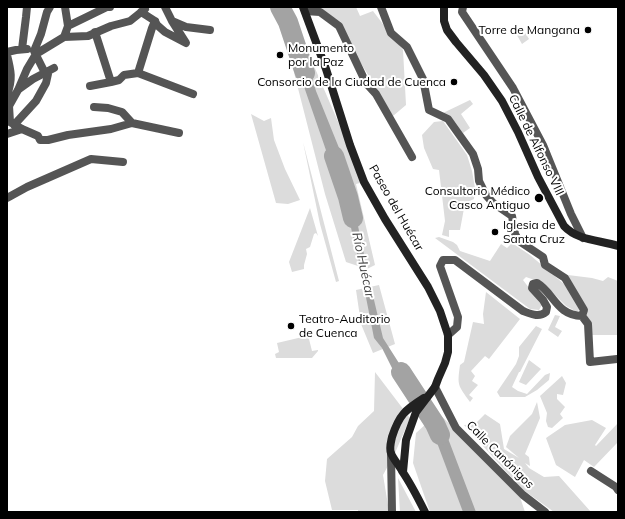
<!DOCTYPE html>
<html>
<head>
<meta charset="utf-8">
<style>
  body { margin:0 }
  #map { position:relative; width:625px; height:519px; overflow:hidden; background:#fff; font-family:Mulish,sans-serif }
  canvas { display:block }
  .frame { position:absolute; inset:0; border:8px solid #000; pointer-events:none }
</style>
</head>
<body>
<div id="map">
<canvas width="625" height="519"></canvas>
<div class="frame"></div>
</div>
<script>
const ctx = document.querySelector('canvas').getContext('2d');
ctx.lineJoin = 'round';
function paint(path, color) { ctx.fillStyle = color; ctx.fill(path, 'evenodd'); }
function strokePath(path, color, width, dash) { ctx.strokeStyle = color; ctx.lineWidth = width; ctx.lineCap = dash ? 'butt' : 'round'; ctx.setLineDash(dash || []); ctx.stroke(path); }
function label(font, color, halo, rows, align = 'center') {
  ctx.font = font + ' Mulish,sans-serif'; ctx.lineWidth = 4; ctx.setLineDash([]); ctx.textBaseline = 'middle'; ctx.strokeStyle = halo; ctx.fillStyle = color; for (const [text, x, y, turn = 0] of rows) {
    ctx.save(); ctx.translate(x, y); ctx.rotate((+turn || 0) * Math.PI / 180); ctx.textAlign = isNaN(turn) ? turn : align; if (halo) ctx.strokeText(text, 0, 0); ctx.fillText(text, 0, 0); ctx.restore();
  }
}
paint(new Path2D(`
  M326 7H356L360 16 373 11 395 40 403 50 406 105 393 116 356 55 341 22 320 9Z
  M521 26 529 39 522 44 514 30Z
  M289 53 311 59 364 182 356 184 375 265 367 269 346 262 325 194Z
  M470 100 473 104 461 114 470 128 463 133 455 122 443 113Z
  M251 114 264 121 271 118 274 140 285 169 300 200 288 204 276 203Z
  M443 121 467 155 472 171 475 188 474 199 465 203 460 230H449V237L442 235 445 221 439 170 433 169 424 148 422 135 434 122Z
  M303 142 339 281 336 282 320 224Z
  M310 208 318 236 316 233 314 234 310 247 306 249 307 254 304 265V269L292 272 289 262Z
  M439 237 453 242 457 245 460 251 490 261 501 244 507 248 512 243 530 255 564 284 580 305 568 275 592 278 603 281 608 277 618 281V335H592L581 308 577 312 566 306 543 283 526 277 523 280 542 305 539 310 530 309 435 238Z
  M379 285 395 344 373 353 361 324 356 290Z
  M486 292 520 319 489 359 485 356 471 371 475 376 472 381 478 385 469 395 473 398 470 402C458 385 457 386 460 365L464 362 473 322 484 324 483 314Z
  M555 315 560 316 555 327 562 331 558 337 548 330Z
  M536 326 542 329 520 372H519L512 387 518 391 527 394 545 375 550 373 549 380 537 390 525 397H500L497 392 516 364 519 356V347Z
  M311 335 312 337 309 339 312 351 318 350V351L312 358H276L275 354 279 352 277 343Z
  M529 360 541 369 526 385 519 382Z
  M375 372 410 418 395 453 383 475 389 511 388 512H358V510H332L325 481 327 459 352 437 358 426 374 411Z
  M562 376 566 383 563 395 557 394V399L565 407 560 414 563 418 552 428 548 427 546 421 547 413 540 396Z
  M537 402 540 418 525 454 529 457 530 466 525 463 529 468 544 477 559 476 591 512H554L522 489 464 425 475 424 485 414 500 424 504 449 519 458 506 447 510 436 532 414Z
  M438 413 485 457 519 494 525 512H430L413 463 416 433Z
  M592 420 606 428 595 445 596 446 618 423V442L594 467 584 460 575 477 556 465 546 438 565 425Z
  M398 478 416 512H400Z`), '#dcdcdc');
paint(new Path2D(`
  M276 7H287L296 25 302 42H290L284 21Z
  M306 46 308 51 306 58 316 91 352 180 338 185 291 49Z
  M354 190V207L370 283 383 338 418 393 408 400 382 348 374 338 360 267 343 193Z
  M432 407 441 420 476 512H463L433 432 421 416Z`), '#a3a3a3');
strokePath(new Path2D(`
  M280 7 288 22 305 73
  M334 156 348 197 353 218
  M401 372 435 424 440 435`), '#a3a3a3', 20);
strokePath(new Path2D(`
  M65 7 68 26
  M165 7 172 21
  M381 7 391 33 407 47 423 79 429 110 448 119 473 154 478 169 479 181 486 195 493 203 512 216 515 234 519 241 543 257 545 265 565 278 584 310 582 316C556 315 554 293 537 283L533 284 532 288 543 300 547 307 546 312C539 318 531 314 523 311L455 260H443L440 266 458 317 457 327 448 335
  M463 7 462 12 513 88 543 145 571 214 583 238
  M305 11 320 12 339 26 366 83 376 94 412 157
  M141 12 155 21 157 25 165 32 186 43 172 21 186 27 210 30
  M95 32 111 82 119 80 124 75 138 73 152 28 155 21
  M64 37 68 26 107 7H110
  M22 49 26 17 27 7
  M7 52 16 50 27 49
  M7 55C11 71 13 79 7 95
  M138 73 193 94
  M90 86 111 82
  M19 89 33 79 54 68
  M94 107 108 108 122 112 132 123 111 129 68 135 48 140H40L38 136 22 129 10 122 9 106 18 90 27 69 36 54 64 37 88 36 111 26 130 21 145 9
  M132 123 179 133
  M14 125 36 101 46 83 48 74 45 73 34 51 41 34 47 12 50 7
  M7 134 22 129
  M7 198 27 187 91 159 123 162
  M582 316 588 324 590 362 617 359
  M435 387 456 428 523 495 545 512
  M391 454 392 512
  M591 471 616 487 618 490`), '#555', 8);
strokePath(new Path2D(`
  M303 7 326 69 350 145 364 182 385 219 428 287 440 311 448 335V352L445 363 438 379 435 387 416 412 406 440 403 472
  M444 7V21L447 30 456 42 484 75 502 101 518 132 538 177 564 226C578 241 600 240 618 246
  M424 398C405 410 399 415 392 437 391 442 389 448 391 453 393 459 399 465 402 471 411 484 418 498 425 512`), '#222', 8);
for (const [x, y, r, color] of [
  [588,30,4,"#000"],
  [280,55,4,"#000"],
  [454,82,4,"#000"],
  [539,198,5,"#000"],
  [495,232,4,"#000"],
  [291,326,4,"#000"]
]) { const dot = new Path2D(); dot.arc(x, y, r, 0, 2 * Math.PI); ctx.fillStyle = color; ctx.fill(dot); strokePath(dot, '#fff', 1.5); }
label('12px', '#000', '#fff', [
  ["Torre de Mangana",580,30],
  ["Monumento",288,48,"left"],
  ["por la Paz",288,62,"left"],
  ["Consorcio de la Ciudad de Cuenca",446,82],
  ["Consultorio Médico",530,191],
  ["Casco Antiguo",530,205],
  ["Iglesia de",503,225,"left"],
  ["Santa Cruz",503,239,"left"],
  ["Teatro-Auditorio",299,319,"left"],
  ["de Cuenca",299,333,"left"]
], 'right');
label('12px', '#000', '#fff', [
  ["Calle de Alfonso VIII",536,145,64],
  ["Paseo del Huécar",396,208,60],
  ["Calle Canónigos",500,455,45]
]);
label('italic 13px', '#444', '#fff', [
  ["Río Huécar",363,265,78]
]);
</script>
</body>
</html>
